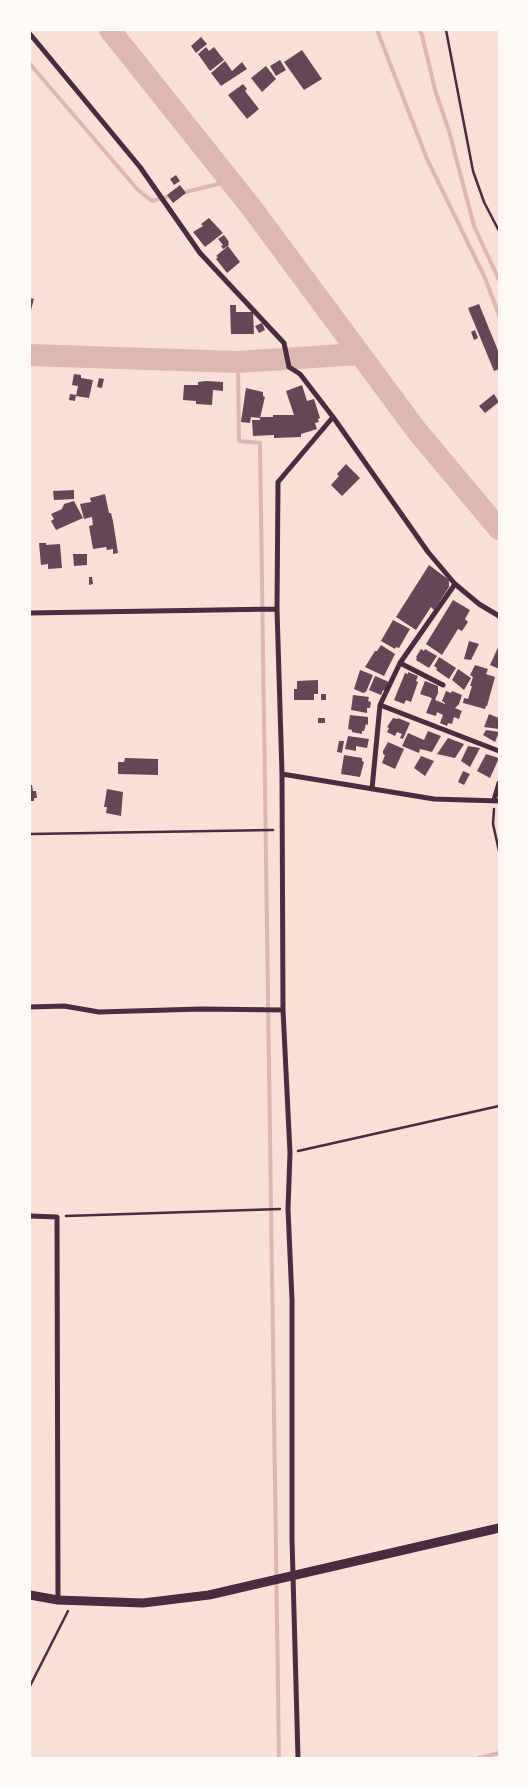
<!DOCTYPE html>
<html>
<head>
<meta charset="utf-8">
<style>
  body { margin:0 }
  #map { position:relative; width:529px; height:1788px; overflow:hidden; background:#f7e1d7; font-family:"Libre Baskerville",serif }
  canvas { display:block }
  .frame { position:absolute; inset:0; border:31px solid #fffaf5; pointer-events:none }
</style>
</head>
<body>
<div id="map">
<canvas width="529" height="1788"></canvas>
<div class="frame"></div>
</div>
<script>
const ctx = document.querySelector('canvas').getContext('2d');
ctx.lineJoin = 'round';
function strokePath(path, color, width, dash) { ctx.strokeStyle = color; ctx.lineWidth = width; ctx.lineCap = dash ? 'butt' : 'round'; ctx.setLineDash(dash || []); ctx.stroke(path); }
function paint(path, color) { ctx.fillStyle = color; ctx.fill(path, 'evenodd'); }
strokePath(new Path2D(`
  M377 30 427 159 485 278 499 315
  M419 30 422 35 435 90 449 131 474 226 499 280
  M30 64 138 190 152 201 173 195
  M182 193 230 181
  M238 362 239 441 260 443 279 1758
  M479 1758 499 1753`), '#dcb8b0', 4);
strokePath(new Path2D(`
  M110 30 251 207 417 431 499 529
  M30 355 238 362 358 354`), '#dcb8b0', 22);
paint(new Path2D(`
  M201 37 207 44 196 53 191 46Z
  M206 47 209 51 214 47 224 60 210 71 198 54Z
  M302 50 322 79 304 90 284 62Z
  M280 60 286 70 276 76 270 66Z
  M225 61 232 71 242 62 247 69 221 86 211 73Z
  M266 66 276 79 262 92 251 78Z
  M243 84 247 89 245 91 259 109 247 119 228 95Z
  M176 175 180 181 174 185 170 179Z
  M180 185 186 193 173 203 167 195Z
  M209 218 223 233 205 247 193 232 203 226 201 224Z
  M224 235 229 242 228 243 229 245 223 249 221 246 223 245 218 239Z
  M228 246 240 262 227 273 216 259 218 257 216 256Z
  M30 298 34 299 31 310H30Z
  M479 304 499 353V369L494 371 468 308Z
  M230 305H236V312H253L254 334H231Z
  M262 323 265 330 259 333 255 326Z
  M475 330 478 338 474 340 471 332Z
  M74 374 81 375V378L93 380 89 398 76 396 78 386 72 385Z
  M99 378 104 379 102 388 97 387Z
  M206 381 223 382V391L213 390 212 405 196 404V401L183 400 184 385H198V382Z
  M302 385 307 401 314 399 320 418 318 419 319 422 315 423 317 429 301 434V437L274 438V435L253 436 252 420H260V417H273V415H294L286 391Z
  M246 388 263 392V396L265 397 260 418 251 417 250 423 241 422Z
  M70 394 76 395 75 401 69 400Z
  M494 394 499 402 485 413 479 406Z
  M346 464 360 478 342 496 331 485 339 476 337 474Z
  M74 490V499L54 500 53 491Z
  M105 494 109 513H111L113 521 118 553 113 554V549L107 550 106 547 93 549 89 526 93 525 92 517 84 519 80 504 91 502 90 498Z
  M74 501 83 518 56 530 51 521 54 519 51 514 62 509 64 504Z
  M39 543H46V545L60 544 62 568 48 569V564L41 565Z
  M73 554H87V565L74 566Z
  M429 565 449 580V587L434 610 431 607 416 630 396 617Z
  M89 577H92L93 584 89 585Z
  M453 600 470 610 465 619 468 622 462 631 458 629 442 655 426 644Z
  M393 620 410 629 399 648 396 647 395 649 381 641Z
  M469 641 479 644 471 660 464 659Z
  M381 645 395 654 384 676 365 667 375 651H377Z
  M499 645V669L490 665Z
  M421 649 424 651 425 649 437 656 429 668 416 660 417 658 416 657Z
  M439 657 456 668 449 679 436 670 437 668 434 666Z
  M475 665 488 669 486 674 495 677 487 706H486L485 709 463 703 464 698 468 699 472 686H470L473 677 470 675Z
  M458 669 471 678 464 690 452 680Z
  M360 670 373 675 366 692 363 693 354 689Z
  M408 672 418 676 416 681 418 682 411 702 406 700 404 704 394 700 405 673 408 674Z
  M375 676 389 682 385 691 383 690 381 695 369 690Z
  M318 680V694H314V700H294V689H297V681Z
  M425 681 438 686V693L435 700 445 704V703L442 701 446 691 451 693 452 691 462 695 459 704 455 708 462 711 461 713 459 719 454 717 452 724 448 723 447 726 440 723 443 715 437 712 436 716 426 713 432 698 420 694Z
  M321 694H326V700H321Z
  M353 695 369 697 368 701 371 702 370 708H367V713L351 710Z
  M489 714 499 718V729L484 727Z
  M350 715 368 717V725L366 724 364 731H362V734L352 732V730L348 729Z
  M318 718H325V723H318Z
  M393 718 398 719V718L410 723 403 739 400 738 402 734 397 732 395 736 387 732 389 728 387 727Z
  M486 730 499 732 495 742 483 735Z
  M428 731 441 736 432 752 420 749 419 753 402 746 408 733 424 740Z
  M348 736 369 739 367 748 356 746V751L345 749Z
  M448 738 464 744 455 758 437 754Z
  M339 741H344L342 753 337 752Z
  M388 742 404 749 395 769 382 763 385 755 383 754V751Z
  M468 746 480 748 470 767 461 761Z
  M486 754 499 758 490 778 477 771Z
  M344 755 362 758V761L364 762 360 777 341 774Z
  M421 756 434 761 425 776 414 768Z
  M125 758 158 759V775L118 774V762H124Z
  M463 771 470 774 464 785 458 782Z
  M30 785H32L33 791H36L37 798H34V801H30Z
  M107 789 123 792 121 816 106 813 107 807H104Z`), '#644757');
strokePath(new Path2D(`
  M446 30 473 171 484 202 499 231
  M494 809 493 824 499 851
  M30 834 273 830
  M298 1151 499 1106
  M66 1216 280 1209
  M30 1686 68 1611`), '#4a2c40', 2.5);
strokePath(new Path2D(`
  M30 34 140 167 200 253 284 343 289 367 300 374 333 417 428 552 455 584 479 604 499 616
  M30 613 277 609
  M400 663 443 685
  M380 705 499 751
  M282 774 434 799 499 801
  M372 789 380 705 400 663 455 584
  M494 800 499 783
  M30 1007 64 1006 99 1012 201 1009 283 1010
  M30 1216 57 1217 58 1600
  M298 1758 292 1539V1300L288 1209 290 1153 283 1010 282 774 277 609 278 482 333 417`), '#4a2c40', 5);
strokePath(new Path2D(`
  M30 1595 58 1600 143 1603 209 1595 499 1528`), '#4a2c40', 9);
</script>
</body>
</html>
